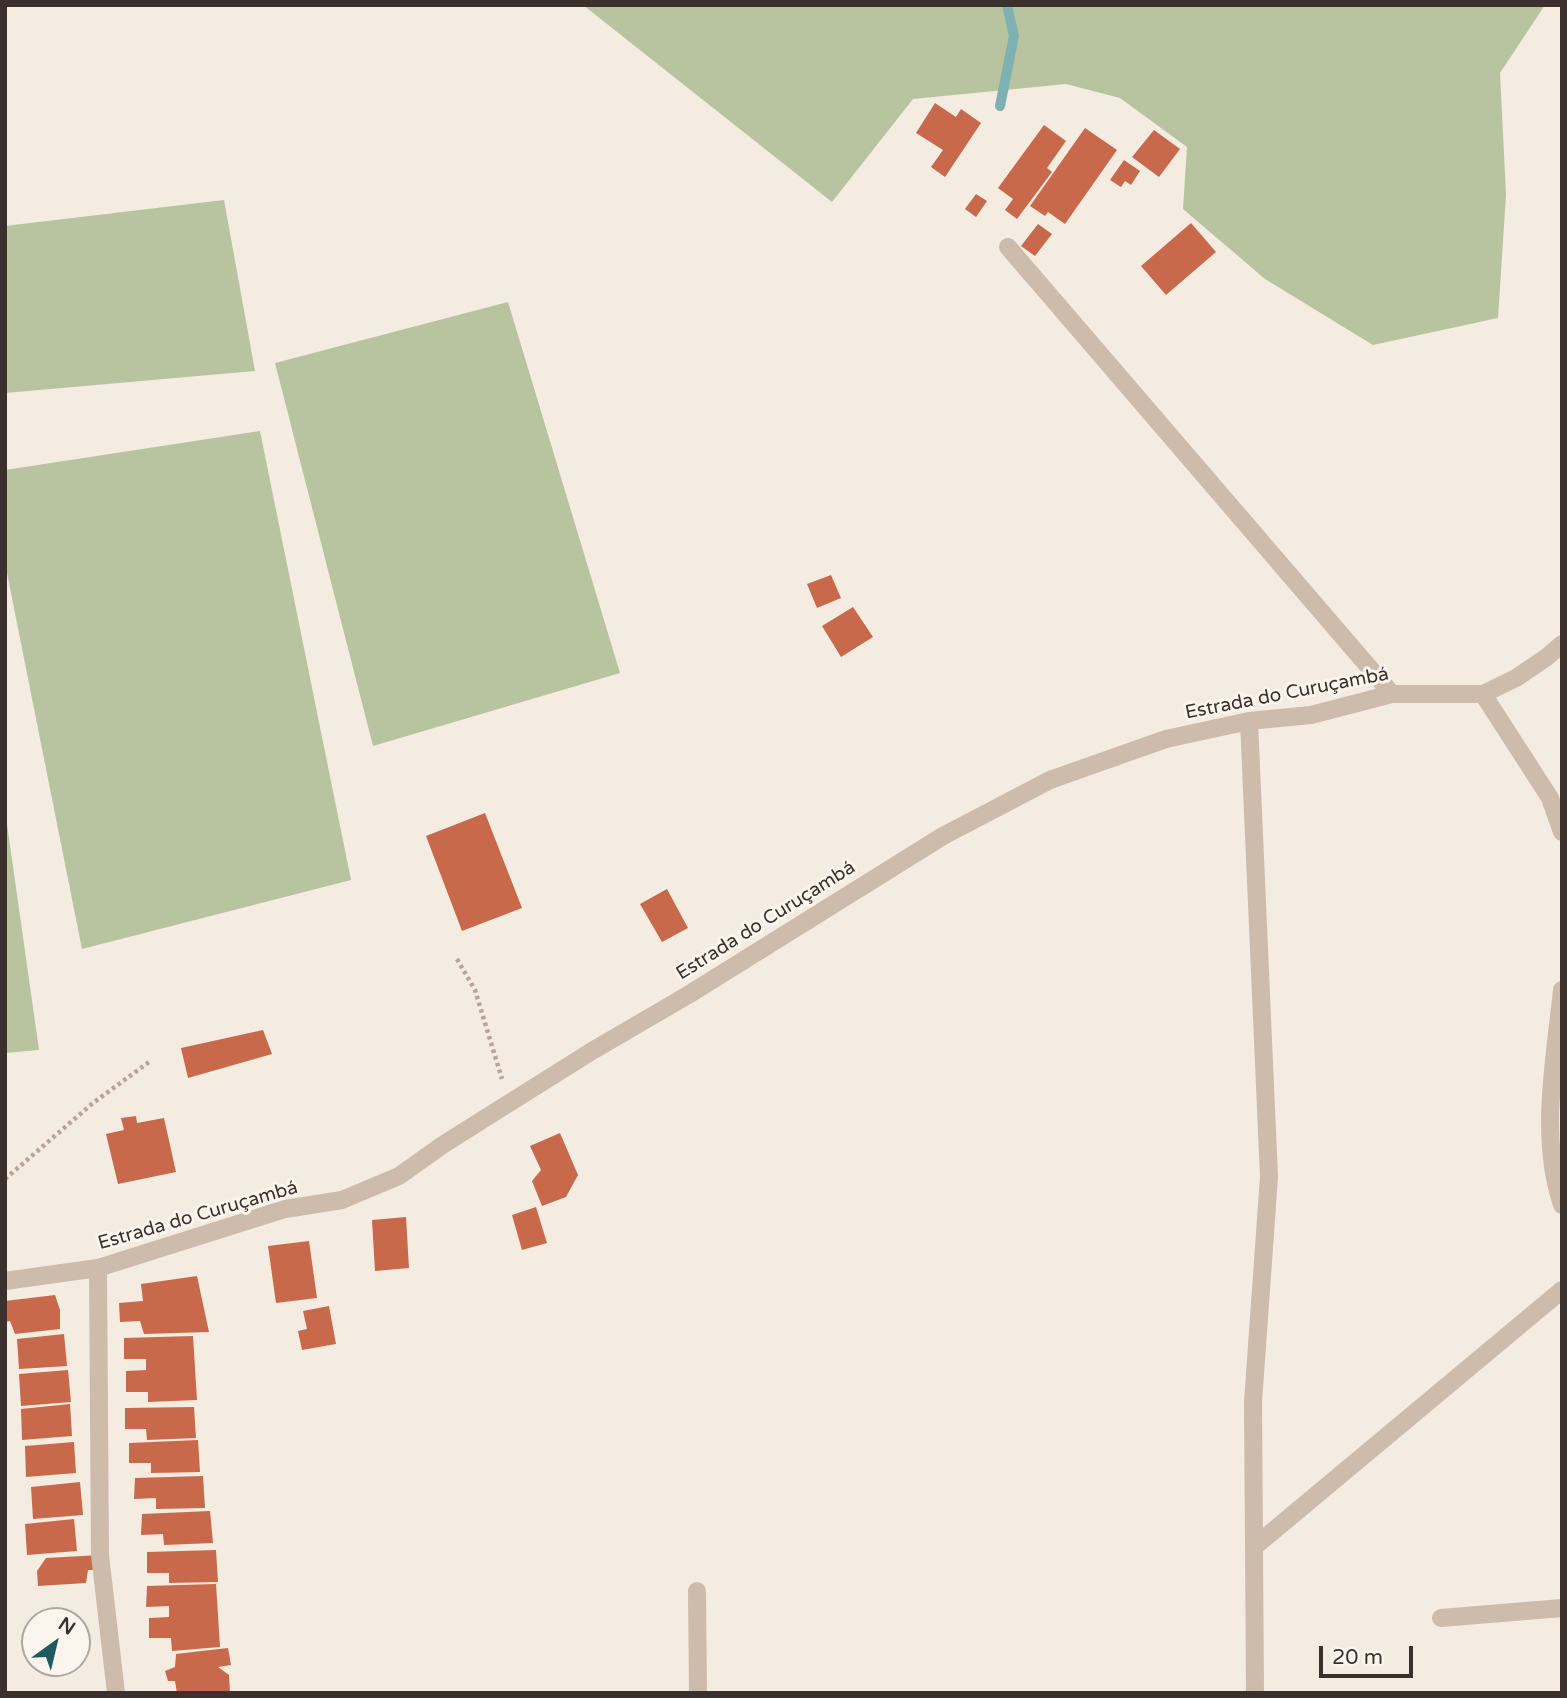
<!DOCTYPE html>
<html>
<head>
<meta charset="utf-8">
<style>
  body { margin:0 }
  #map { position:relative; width:1567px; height:1698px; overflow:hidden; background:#f4ebe1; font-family:"Varela Round",sans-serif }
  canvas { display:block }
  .frame { position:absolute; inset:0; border:7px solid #3b302b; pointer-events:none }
  .north { position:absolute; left:21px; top:1607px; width:70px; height:70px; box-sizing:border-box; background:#fbf5ee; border:2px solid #aea6a0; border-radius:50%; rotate:34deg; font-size:19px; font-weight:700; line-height:28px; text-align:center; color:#3b302b }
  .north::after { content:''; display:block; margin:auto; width:24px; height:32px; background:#1f5a5e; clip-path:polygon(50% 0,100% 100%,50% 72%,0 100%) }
  .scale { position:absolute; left:1319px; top:1646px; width:94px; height:32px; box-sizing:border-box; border:4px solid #3b302b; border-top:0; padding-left:9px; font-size:21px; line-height:24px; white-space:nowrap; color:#3b302b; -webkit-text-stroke:5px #fbf5ee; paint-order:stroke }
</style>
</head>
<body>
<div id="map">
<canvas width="1567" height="1698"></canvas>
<div class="frame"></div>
<div class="north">N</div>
<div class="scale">20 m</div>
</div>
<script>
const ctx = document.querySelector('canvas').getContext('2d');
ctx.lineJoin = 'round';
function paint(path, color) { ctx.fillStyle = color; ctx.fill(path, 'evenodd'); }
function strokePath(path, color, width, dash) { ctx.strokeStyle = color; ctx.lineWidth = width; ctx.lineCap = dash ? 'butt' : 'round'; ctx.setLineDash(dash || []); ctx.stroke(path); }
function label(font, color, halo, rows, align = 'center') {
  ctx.font = font + ' "Varela Round",sans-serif'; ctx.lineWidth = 6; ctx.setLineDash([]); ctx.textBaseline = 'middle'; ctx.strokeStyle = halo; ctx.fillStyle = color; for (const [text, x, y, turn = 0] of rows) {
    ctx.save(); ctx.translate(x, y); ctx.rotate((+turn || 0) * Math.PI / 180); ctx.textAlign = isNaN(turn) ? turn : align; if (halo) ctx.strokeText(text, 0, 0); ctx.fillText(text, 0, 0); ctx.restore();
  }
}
paint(new Path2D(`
  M583 5H1545L1500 73 1506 195 1498 318 1373 345 1265 279 1183 209 1187 147 1120 98 1066 84 913 99 832 202Z
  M224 200 255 371 5 393V226Z
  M508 302 620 673 373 746 275 363Z
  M260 431 351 880 82 949 5 563V470Z
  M5 810 39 1050 5 1053Z`), '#b8c4a0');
strokePath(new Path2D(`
  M1000 106 1014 36 1007 5`), '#7fb0b2', 10);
paint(new Path2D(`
  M935 103 956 117 961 109 981 123 945 177 931 167 943 150 916 133Z
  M1044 125 1066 141 1047 168 1052 172 1017 219 1005 210 1013 199 998 188Z
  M1085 128 1117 150 1065 224 1048 212 1045 216 1030 206Z
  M1154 130 1180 149 1159 177 1132 157Z
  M1124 160 1140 171 1131 185 1125 181 1121 187 1110 180Z
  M976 194 987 201 976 217 965 209Z
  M1191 223 1216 252 1166 295 1141 266Z
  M1038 224 1052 234 1035 256 1021 246Z
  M831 575 841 598 817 608 807 584Z
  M853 607 873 637 841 657 822 626Z
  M485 813 522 908 462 931 426 836Z
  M667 889 688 928 662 942 640 904Z
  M263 1030 272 1054 188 1078 181 1048Z
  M136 1116 137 1123 164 1118 176 1172 118 1184 106 1134 124 1130 121 1118Z
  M560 1133 578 1175 566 1197 542 1206 532 1181 541 1170 530 1146Z
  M536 1207 547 1243 522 1250 512 1215Z
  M406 1217 409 1268 375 1271 372 1220Z
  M309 1241 317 1298 276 1303 268 1246Z
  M197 1276 209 1332 144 1334 140 1321 120 1322 119 1303 143 1301 141 1284Z
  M55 1295 60 1310V1329L15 1334 10 1321 5 1322V1301Z
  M329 1306 336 1344 302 1350 298 1331 307 1329 303 1311Z
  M64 1334 67 1366 19 1369 17 1339Z
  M193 1336 197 1400 148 1402V1392H126V1371L146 1370V1359H124V1338Z
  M68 1370 71 1402 21 1406 19 1374Z
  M70 1404 72 1436 22 1440 21 1409Z
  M194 1407 196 1438 147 1440 146 1429H125V1408Z
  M198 1440 200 1472 151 1473V1463H129V1443Z
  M74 1442 76 1473 26 1477 25 1446Z
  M203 1476 205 1508 156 1509V1498L134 1499 135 1478Z
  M80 1482 83 1515 33 1519 31 1487Z
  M210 1511 213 1543 164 1545 163 1534 141 1535 142 1514Z
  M74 1519 77 1551 27 1555 25 1524Z
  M216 1550 218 1582 169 1583V1573H147V1552Z
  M100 1555 102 1570H88L86 1583 38 1586 37 1571 46 1558Z
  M216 1584 220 1647 172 1651 171 1638H149V1618L169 1617V1606L146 1607 147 1586Z
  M228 1648 231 1665 218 1667 229 1675 230 1693H177L175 1681H168L165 1671 175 1667 176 1654Z`), '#c8694b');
strokePath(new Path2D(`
  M457 959 475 990 502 1079
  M5 1179 93 1103 149 1062`), '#b9a596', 4.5, [3.5, 3.5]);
strokePath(new Path2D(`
  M1008 247 1392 694
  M1483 694 1550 798 1562 832
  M1249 721 1269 1177 1253 1402 1255 1693
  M1562 990C1555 1060 1539 1136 1562 1205
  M98 1268 100 1555 116 1693
  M5 1281 98 1268 285 1209 342 1200 399 1176 444 1144 592 1051 688 995 943 836 1050 780 1166 739 1249 721 1311 715 1392 694H1483L1516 678 1547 657 1562 644
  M1254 1547 1562 1290
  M697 1591 698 1693
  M1441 1618 1562 1608`), '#cdbbac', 18);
label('19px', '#3b302b', '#fbf5ee', [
  ["Estrada do Curuçambá",1287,694,-11],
  ["Estrada do Curuçambá",766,921,-32],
  ["Estrada do Curuçambá",198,1216,-16]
]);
</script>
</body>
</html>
